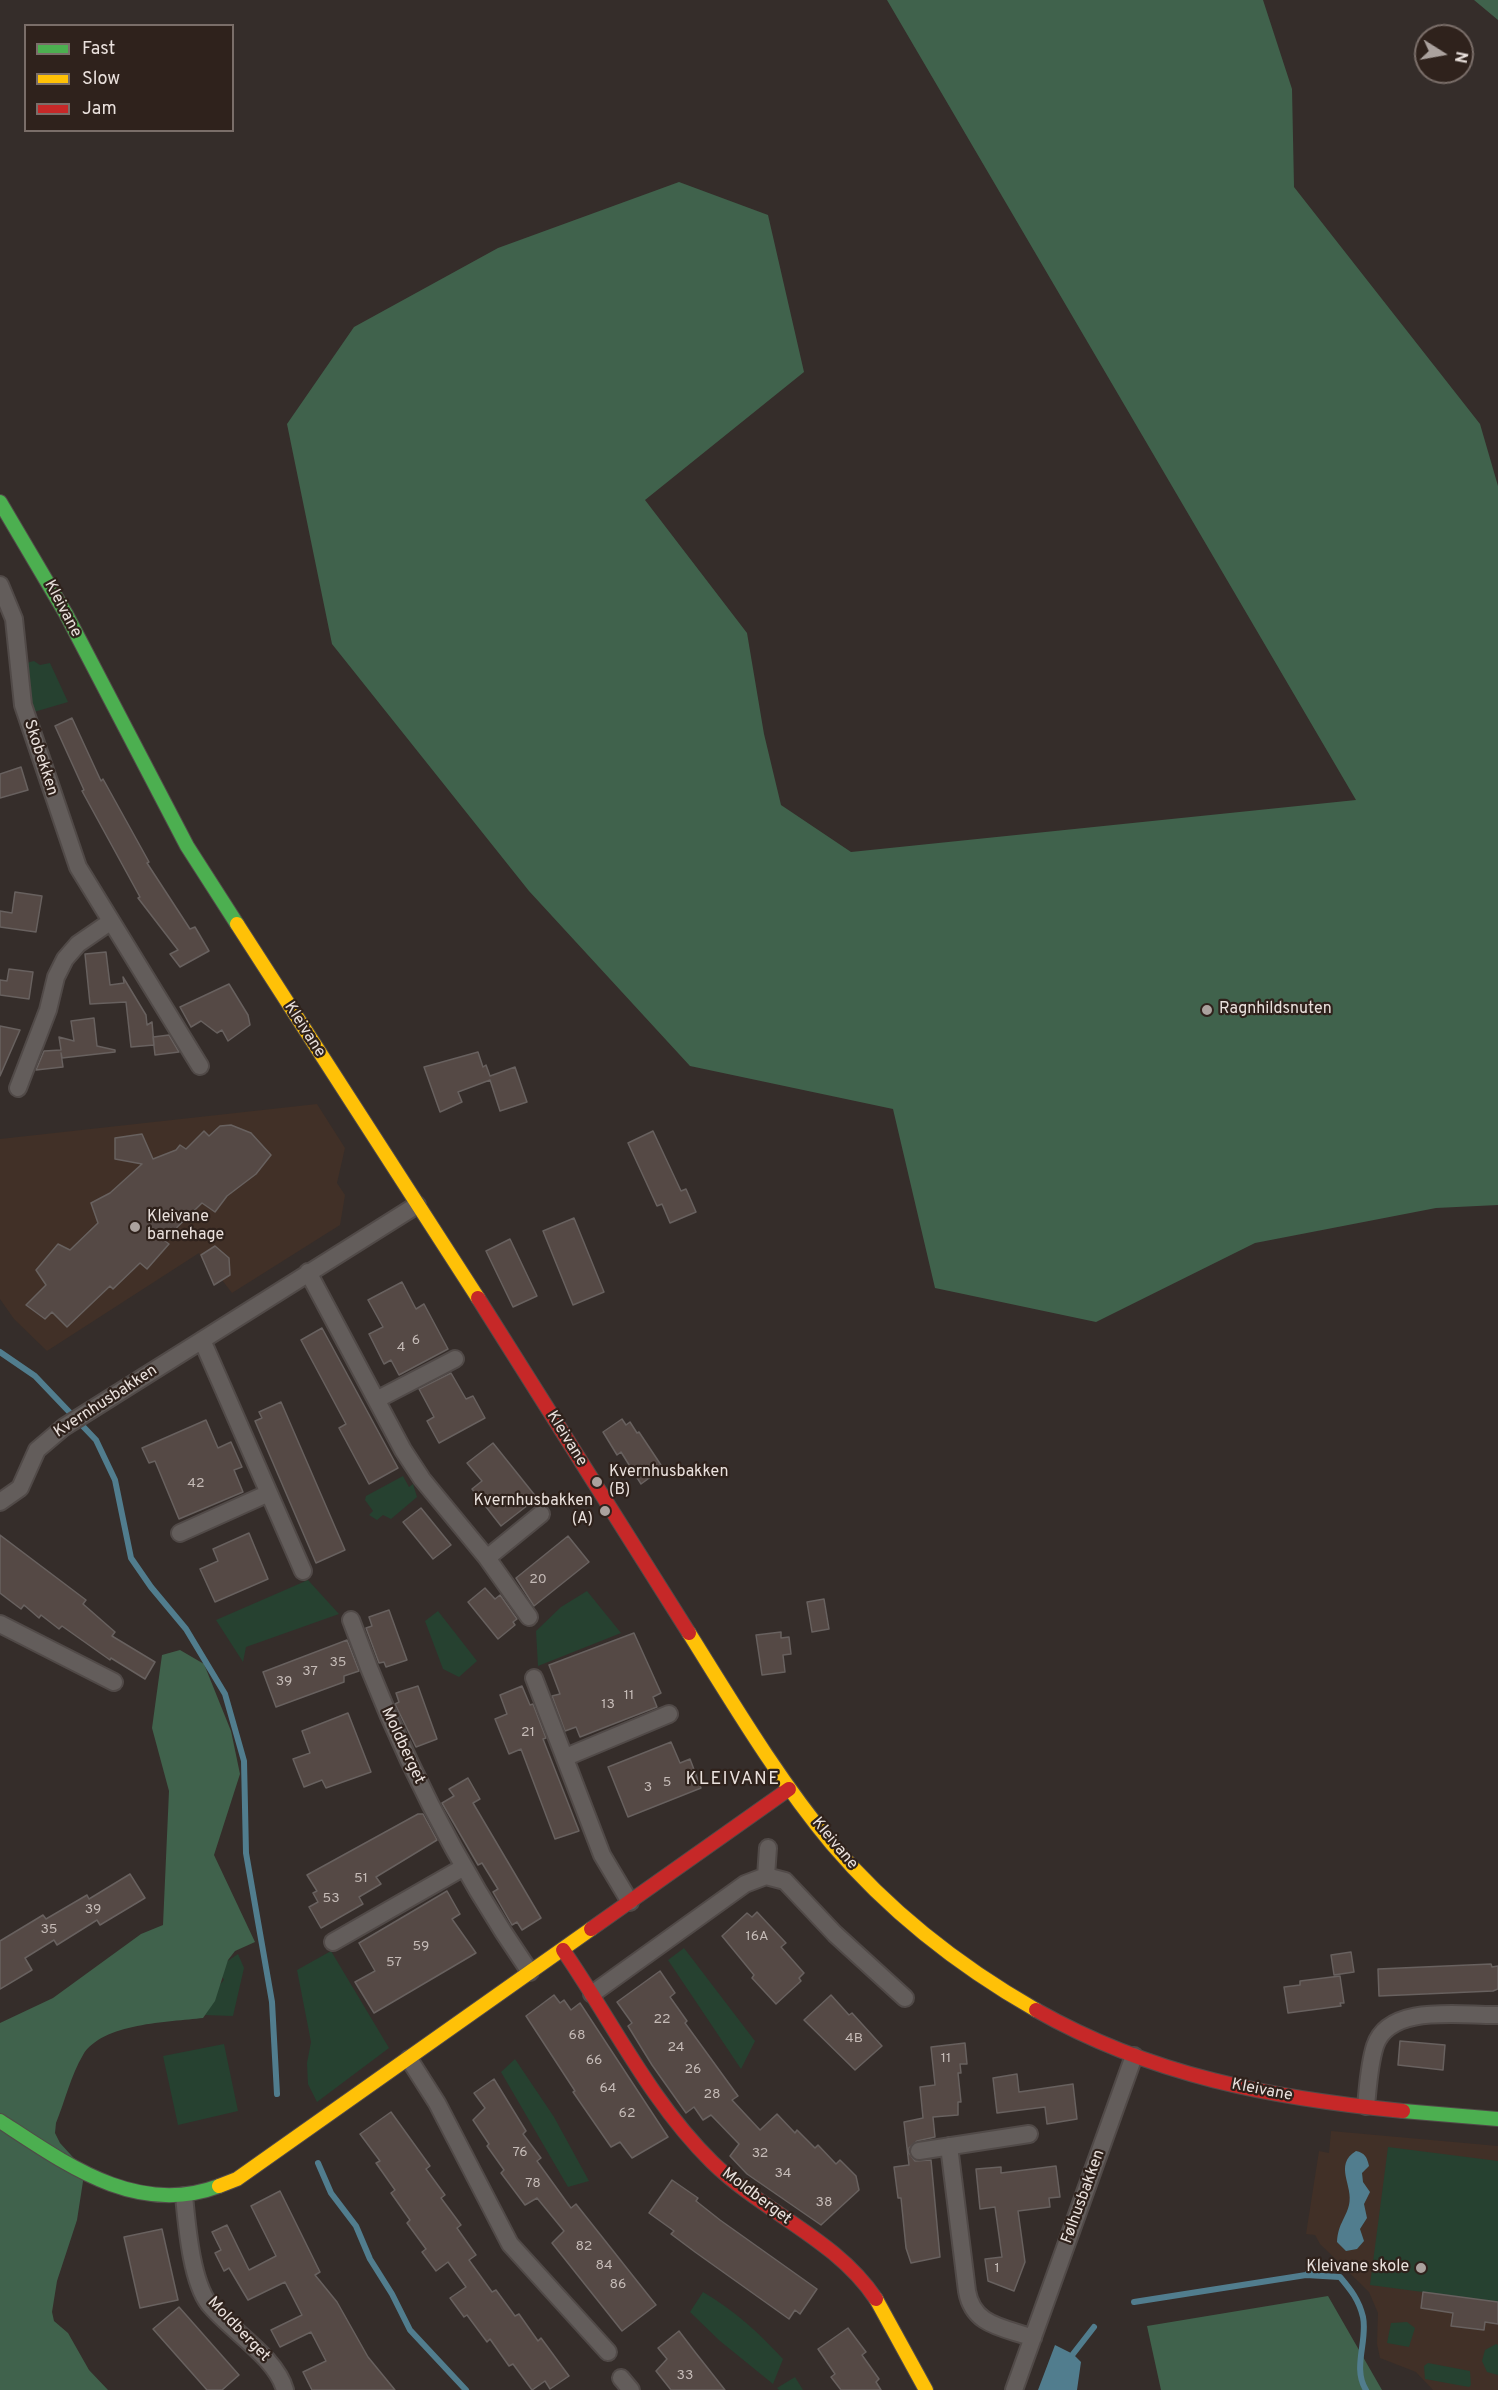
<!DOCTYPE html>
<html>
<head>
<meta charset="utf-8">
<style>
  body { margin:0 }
  #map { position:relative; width:1498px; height:2390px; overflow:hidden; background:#352d2a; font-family:Overpass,sans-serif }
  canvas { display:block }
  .legend { position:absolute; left:24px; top:24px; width:210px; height:108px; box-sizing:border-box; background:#2f221c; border:2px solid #7a6e69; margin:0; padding:8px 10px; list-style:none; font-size:18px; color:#eae1dd }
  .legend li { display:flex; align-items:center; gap:12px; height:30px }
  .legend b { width:30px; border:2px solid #7a6e69 }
  .north { position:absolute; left:1414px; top:24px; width:60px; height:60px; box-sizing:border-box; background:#2f221c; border:2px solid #7a6e69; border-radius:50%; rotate:101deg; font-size:16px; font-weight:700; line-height:24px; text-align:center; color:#eae1dd }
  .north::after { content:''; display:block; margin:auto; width:21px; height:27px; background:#aba29e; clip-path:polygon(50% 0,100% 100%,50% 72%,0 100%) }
</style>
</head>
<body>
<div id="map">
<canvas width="1498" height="2390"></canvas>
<ul class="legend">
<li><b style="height:8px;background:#4caf50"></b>Fast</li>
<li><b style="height:8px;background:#ffc107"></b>Slow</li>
<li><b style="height:8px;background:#c62828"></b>Jam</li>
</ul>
<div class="north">N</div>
</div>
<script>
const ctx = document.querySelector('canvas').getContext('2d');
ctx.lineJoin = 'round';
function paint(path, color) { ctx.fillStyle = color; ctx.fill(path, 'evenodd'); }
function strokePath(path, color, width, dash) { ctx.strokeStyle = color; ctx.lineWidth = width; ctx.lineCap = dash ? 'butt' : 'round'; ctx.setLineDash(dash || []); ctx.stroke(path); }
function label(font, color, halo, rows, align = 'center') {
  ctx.font = font + ' Overpass,sans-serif'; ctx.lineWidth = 4.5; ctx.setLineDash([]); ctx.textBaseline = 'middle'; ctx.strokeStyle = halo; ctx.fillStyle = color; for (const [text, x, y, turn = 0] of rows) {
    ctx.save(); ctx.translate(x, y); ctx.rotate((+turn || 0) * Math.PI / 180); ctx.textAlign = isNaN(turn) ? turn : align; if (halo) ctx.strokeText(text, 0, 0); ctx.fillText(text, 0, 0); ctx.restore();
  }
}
paint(new Path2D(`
  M317 1104 345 1148 337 1183 345 1195 340 1225 232 1293 222 1280 214 1285 199 1253 47 1351 14 1319 0 1299V1139Z
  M1331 2131 1498 2146V2390H1433L1416 2372 1380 2358 1377 2344 1378 2313 1369 2292 1320 2244 1315 2235 1306 2234 1319 2151 1329 2153Z`), '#413027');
paint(new Path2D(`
  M34 661 40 665 50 663 68 702 34 712 28 692 26 663Z
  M403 1476 409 1487 413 1484 417 1497 391 1519 383 1515 377 1520 369 1515 373 1511 365 1500 366 1496Z
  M308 1580 339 1614 246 1647 243 1662 216 1620Z
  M587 1591 621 1633 538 1666 536 1631 561 1607Z
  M438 1611 477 1661 459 1677 443 1669 425 1621Z
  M684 1948 755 2041 741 2069 668 1960Z
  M331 1951 389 2048 317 2102 308 2084 307 2063 311 2042 297 1970Z
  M238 1954 244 1968 233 2016 204 2015 210 1995 224 1980 217 1968Z
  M224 2044 238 2111 178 2125 163 2056Z
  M515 2059 554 2117 589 2181 568 2187 501 2072Z
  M1388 2147 1498 2161V2302L1370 2285Z
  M703 2292C734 2310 759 2333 783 2359L773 2384 720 2341 690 2312Z
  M1407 2322 1415 2328 1409 2347 1387 2343 1391 2323Z
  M1496 2344 1498 2345V2375L1487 2372 1482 2361 1485 2350Z
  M1428 2363 1470 2371 1471 2385 1469 2387 1425 2379 1424 2366Z
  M795 2377 803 2390H779L777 2388Z`), '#264130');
paint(new Path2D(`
  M887 0H1263L1292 89 1294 187 1480 424 1498 486V1205L1436 1208 1255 1243 1096 1322 935 1288 893 1109 690 1066 529 891 332 644 287 424 354 327 498 248 679 182 768 215 804 372 645 500 747 633 764 734 781 805 851 852 1356 800Z
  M1474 0H1498V20Z
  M180 1650 204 1664 231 1731 240 1774 214 1855 255 1942 235 1951 228 1960 215 2001 203 2018C169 2022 102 2023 83 2055 71 2075 65 2101 56 2123L55 2133 60 2143 81 2166 84 2175 77 2220 57 2281 52 2312 54 2321 68 2333 89 2370 108 2390H0V2023L53 1998 141 1934 163 1925 169 1791 152 1728 162 1655Z
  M1328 2296 1382 2390H1161L1147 2326Z`), '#40624c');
paint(new Path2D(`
  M1356 2151C1365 2153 1367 2157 1369 2166L1362 2173 1363 2182 1370 2192 1364 2204 1367 2218 1360 2229 1364 2241 1357 2249 1346 2251 1337 2242C1338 2224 1345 2220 1349 2205 1354 2186 1333 2165 1356 2151Z
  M1055 2345 1073 2354 1081 2362 1077 2390H1038Z`), '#517d8e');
strokePath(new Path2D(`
  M0 1352 35 1376 96 1440 115 1480 131 1558 151 1587 186 1629 225 1694 244 1761 246 1853 272 2002 277 2094
  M318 2163 331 2193 356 2226 370 2259 392 2294 410 2330 466 2390
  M1306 2275 1314 2267 1336 2264
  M1134 2302 1306 2275 1340 2277C1351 2290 1359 2300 1363 2317 1368 2341 1352 2368 1366 2390
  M1073 2354 1094 2327`), '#517d8e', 6);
const building = new Path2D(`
  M72 718 101 781 103 779 149 862 147 863 190 929 195 927 209 951 180 967 170 954 178 950 138 898 140 897 82 791 84 790 55 726Z
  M21 767 28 790 0 798V774Z
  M15 892 42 896 36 932 0 927V911L12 913Z
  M106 952 110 985 124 983 123 977 146 1015 147 1025 152 1022 154 1045 131 1047 126 1002 90 1004 85 954Z
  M9 969 33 972 29 999 0 995V980L7 981Z
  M229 984 248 1015 250 1025 228 1041 222 1030 217 1033 201 1021 191 1027 180 1007Z
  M94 1018 97 1046 115 1050V1052L62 1058 61 1053 63 1067 36 1070 44 1051 61 1050 59 1037 74 1041 71 1021Z
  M0 1026 20 1030 0 1076Z
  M169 1035 179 1052 155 1055 153 1037Z
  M478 1052 483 1067 486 1065 490 1076 515 1067 527 1102 500 1111 490 1080 458 1092 462 1102 440 1112 424 1067Z
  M231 1125 251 1133 271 1155 256 1174 227 1196 215 1212 202 1203 164 1240 169 1244 147 1269 140 1263 113 1289 110 1286 67 1327 52 1312 45 1319 26 1305 46 1285 36 1270 58 1244 70 1250 98 1223 91 1203 110 1193 142 1164 115 1159V1138L142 1134 153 1159 176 1150 180 1145 186 1149 204 1131 209 1136 220 1126Z
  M653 1131 681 1191 686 1189 696 1212 670 1223 662 1204 657 1206 628 1143Z
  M574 1218 604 1292 573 1305 543 1231Z
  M510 1239 537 1296 513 1307 486 1251Z
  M215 1246 229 1258 230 1275 214 1285 201 1255Z
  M402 1282 416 1309 424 1304 448 1349 399 1375 391 1360 384 1364 369 1334 383 1327 368 1300Z
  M322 1328 398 1468 369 1484 339 1428 346 1424 301 1340Z
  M451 1373 466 1399 473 1396 485 1418 439 1443 427 1421 434 1417 419 1389Z
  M281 1402 345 1550 316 1563 255 1421 262 1418 259 1412Z
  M622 1419 626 1425 630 1422 637 1433 639 1432 663 1468 641 1484 621 1452 617 1455 603 1432Z
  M206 1420 218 1448 231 1442 242 1467 234 1470 243 1492 179 1519 155 1461 149 1463 142 1448Z
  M493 1443 537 1498 501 1526 472 1489 482 1481 467 1463Z
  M421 1508 451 1545 433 1559 403 1522Z
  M249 1533 268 1579 215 1602 200 1569 218 1561 213 1549Z
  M0 1535 86 1600 83 1604 115 1632 112 1636 155 1662 145 1679 111 1658 110 1660 62 1626 59 1629 41 1615 39 1618 24 1605 21 1609 0 1593Z
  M568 1536 589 1562 534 1606 516 1578Z
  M485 1588 495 1599 500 1595 517 1619 513 1622 515 1625 498 1639 468 1602Z
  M824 1599 829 1629 812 1632 807 1602Z
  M389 1610 407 1660 386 1667 384 1662 379 1663 366 1628 372 1626 369 1617Z
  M781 1632V1638L789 1637 791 1654 783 1655 785 1672 762 1675 756 1635Z
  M634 1633 661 1693 653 1697 657 1707 580 1737 576 1727 565 1731 552 1696 560 1694 549 1665Z
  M347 1640 359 1671 344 1676V1682L276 1707 263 1672Z
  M418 1686 437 1739 416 1747 395 1704 399 1702 396 1693Z
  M522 1686 530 1705 533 1704 546 1738 543 1739 579 1831 555 1839 521 1749 509 1754 495 1719 507 1714 500 1695Z
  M348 1713 371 1772 326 1788 322 1780 304 1787 293 1759 310 1753 302 1731Z
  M671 1742 680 1763 690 1759 701 1788 628 1817 608 1767Z
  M468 1778 480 1799 473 1803 541 1918 522 1930 517 1922 512 1925 493 1892 498 1889 482 1863 478 1865 442 1803 454 1796 449 1789Z
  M418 1814H423L437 1840 376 1877 381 1884 359 1897 363 1904 321 1928 309 1907 318 1902 313 1893 317 1891 307 1875Z
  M130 1874 145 1898 100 1925 97 1920 57 1945 54 1940 25 1958 32 1970 0 1989V1941L43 1915 46 1919 87 1895 89 1899Z
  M447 1891 460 1914 452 1919 476 1953 374 2013 355 1982 375 1971 359 1943Z
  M757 1912 786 1943 781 1947 804 1973 799 1978 801 1981 776 2004 752 1978 754 1975 722 1936 747 1913 752 1917Z
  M1351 1952 1354 1972 1334 1975 1331 1955Z
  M1491 1964 1492 1967 1498 1966V1989L1493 1991 1379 1996 1378 1969Z
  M660 1971 675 1993 670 1997 687 2021 685 2023 738 2096 732 2100 760 2130 777 2114 795 2133 797 2130 815 2148 818 2145 836 2164 840 2160 856 2176 859 2190 821 2225 747 2174 730 2156 739 2144 711 2115 703 2120 694 2107 686 2113 652 2065 628 2026 632 2023 617 2002Z
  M1340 1976 1344 2003H1340L1341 2006 1288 2013 1284 1987 1300 1985V1981Z
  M554 1995 560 2003 564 2000 571 2010 580 2003 668 2137 632 2158 620 2142 611 2147 573 2092 575 2091 526 2016Z
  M831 1995 849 2015 852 2013 882 2046 855 2070 804 2020Z
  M1400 2041 1445 2045 1443 2070 1398 2065Z
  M965 2043 967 2064H960L961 2073H958L961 2102H958V2115L933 2117 935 2137 917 2141 909 2148V2153L915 2161 931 2160 940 2257 911 2263 906 2248 901 2198H898L894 2167 909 2165 904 2122 923 2118 920 2087 935 2085 931 2047Z
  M1017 2074 1019 2092 1073 2084 1077 2119 1047 2124 1045 2107 997 2113 993 2078Z
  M494 2079 526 2131 523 2134 541 2158 537 2161 571 2208 576 2204 656 2305 622 2331 552 2243 564 2231 537 2198 525 2205 501 2173 504 2170 487 2146 489 2144 473 2120 485 2108 474 2093Z
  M391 2112 430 2166 426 2169 445 2195 441 2198 461 2225 457 2228 476 2255 469 2260 492 2292 496 2290 515 2316 519 2314 538 2341 541 2338 569 2376 550 2389 545 2381 532 2390 513 2364 509 2366 490 2339 487 2342 467 2315 464 2317 450 2298 466 2287 448 2262 436 2271 422 2252 426 2249 407 2223 410 2220 391 2193 395 2190 376 2163 380 2161 360 2134Z
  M1056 2166 1060 2197 1049 2198 1050 2207 1018 2211 1025 2262 1014 2291 988 2281 985 2259 1002 2257 995 2207 980 2209 976 2169 1001 2167V2173Z
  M672 2180 698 2198 696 2201 720 2220 817 2289 800 2314 795 2310 789 2319 695 2252 671 2234 674 2231 649 2213Z
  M280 2191 320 2272 315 2275 337 2302 368 2357 395 2390H312L303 2372 326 2361 311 2332 280 2347 271 2330 302 2315 285 2282 248 2300 229 2268 224 2271 215 2253 221 2250 212 2232 227 2225 249 2270 276 2256 251 2206Z
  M162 2229 178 2300 140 2308 124 2237Z
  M1423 2292 1498 2302V2324L1485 2322 1484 2330 1451 2326 1453 2313 1421 2308Z
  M179 2307 239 2375 222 2390H207L153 2329Z
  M848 2328 866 2352 862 2355 879 2379 876 2382 881 2390H841L831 2377 835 2374 818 2349Z
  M679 2331 695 2352 725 2390H671L656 2371 667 2359 658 2348Z`);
paint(building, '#554945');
strokePath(building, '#68615f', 1.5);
const street = new Path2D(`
  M0 585 14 619 23 705 78 867 200 1066
  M18 1088 48 1010 56 977 65 959 78 944 110 922
  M308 1272 403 1450 422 1479 487 1558 529 1617
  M202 1340 303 1571
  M378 1399 455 1359
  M0 1502 20 1488 37 1450 64 1427 417 1205
  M180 1533 269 1493
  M487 1558 541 1514
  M351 1620C396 1745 454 1862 530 1972
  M0 1624 114 1682
  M534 1678 602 1855 630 1902
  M566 1757 669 1714
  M766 1876 768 1848
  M333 1942 464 1867
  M592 1994 745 1884 766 1876 785 1881 835 1934 905 1998
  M409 2059 437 2103 510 2244 608 2352
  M1366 2106C1368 2087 1369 2065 1375 2046 1389 2003 1462 2016 1498 2015
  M949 2146 967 2291C973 2326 1003 2327 1033 2338
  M919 2151 1029 2134
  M184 2196C187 2225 191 2280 209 2304 231 2331 276 2357 285 2390
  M621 2378 631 2390
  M1014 2390 1134 2056`);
const fast = new Path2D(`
  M0 502 66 614 187 846 237 924
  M1403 2111 1498 2119
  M0 2121C66 2164 137 2217 219 2186`);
const slow = new Path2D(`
  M237 924 478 1298
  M689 1633C734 1705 778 1779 832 1844 889 1911 959 1966 1036 2010
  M219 2186 237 2179 591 1929
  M876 2299 926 2390`);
const jam = new Path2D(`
  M478 1298 689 1633
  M591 1929 789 1789
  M563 1950C612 2021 650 2101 712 2162 764 2213 836 2239 876 2299
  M1036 2010C1152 2076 1272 2098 1403 2111`);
strokePath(street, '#514a48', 20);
strokePath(fast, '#514a48', 16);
strokePath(slow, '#514a48', 16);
strokePath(jam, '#514a48', 16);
strokePath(street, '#635d5b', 16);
strokePath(fast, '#4caf50', 14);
strokePath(slow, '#ffc107', 14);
strokePath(jam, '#c62828', 14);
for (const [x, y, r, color] of [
  [1207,1010,6,"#aba29e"],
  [135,1227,6,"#aba29e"],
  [597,1482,6,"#aba29e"],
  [605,1511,6,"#aba29e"],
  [1421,2268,6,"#aba29e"]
]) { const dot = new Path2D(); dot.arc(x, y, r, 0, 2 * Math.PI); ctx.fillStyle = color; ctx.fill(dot); strokePath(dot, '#2f221c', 2); }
label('14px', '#c5bbb7', null, [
  ["6",416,1341],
  ["4",401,1348],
  ["42",196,1484],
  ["20",538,1580],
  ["35",338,1663],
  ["37",310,1672],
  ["39",284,1682],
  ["11",629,1696],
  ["13",608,1705],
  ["21",528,1733],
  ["5",667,1783],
  ["3",648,1788],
  ["51",361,1879],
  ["53",331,1899],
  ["39",93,1910],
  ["35",49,1930],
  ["16A",757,1937],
  ["59",421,1947],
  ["57",394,1963],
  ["22",662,2020],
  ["68",577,2036],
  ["4B",854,2039],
  ["24",676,2048],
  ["11",946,2059],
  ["66",594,2061],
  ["26",693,2070],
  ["64",608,2089],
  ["28",712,2095],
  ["62",627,2114],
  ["76",520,2153],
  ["32",760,2154],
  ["34",783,2174],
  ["78",533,2184],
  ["38",824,2203],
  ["82",584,2247],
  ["84",604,2266],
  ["1",997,2269],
  ["86",618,2285],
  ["33",685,2376]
]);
label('16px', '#eae1dd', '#2f221c', [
  ["Kleivane",62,609,62],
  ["Skobekken",40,758,72],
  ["Kleivane",304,1030,57],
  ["Kvernhusbakken",106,1402,-33],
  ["Kleivane",566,1439,58],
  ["Moldberget",402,1746,65],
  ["Kleivane",834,1844,50],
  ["Kleivane",1262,2091,11],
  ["Moldberget",756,2197,37],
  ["Følhusbakken",1084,2197,-70],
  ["Moldberget",238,2330,46]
]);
label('16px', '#eae1dd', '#2f221c', [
  ["Ragnhildsnuten",1219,1010],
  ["Kleivane",147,1218],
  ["barnehage",147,1236],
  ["Kvernhusbakken",609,1473],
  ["(B)",609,1491],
  ["Kvernhusbakken",593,1502,"right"],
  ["(A)",593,1520,"right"],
  ["Kleivane skole",1409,2268,"right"]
], 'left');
ctx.letterSpacing = '1.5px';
label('18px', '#eae1dd', '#2f221c', [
  ["KLEIVANE",733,1780]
]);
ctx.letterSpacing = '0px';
</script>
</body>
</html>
